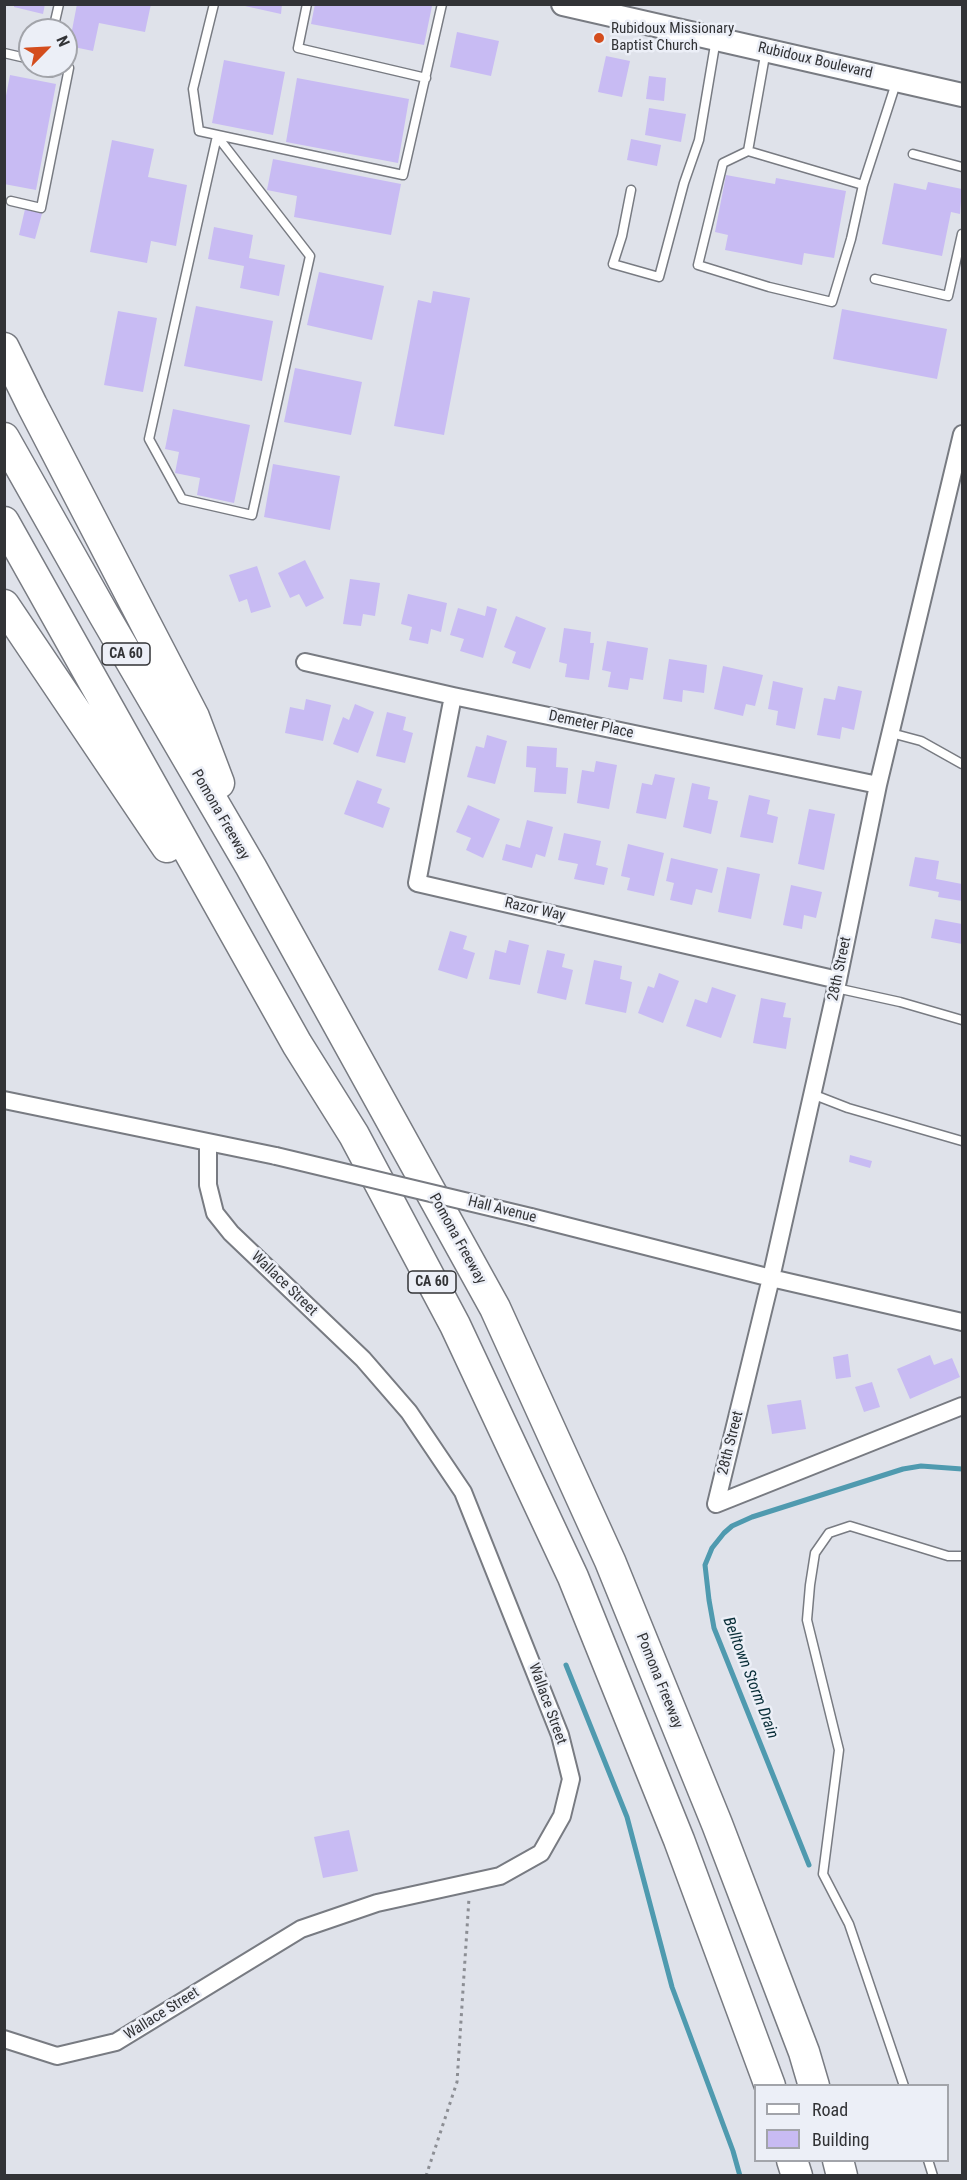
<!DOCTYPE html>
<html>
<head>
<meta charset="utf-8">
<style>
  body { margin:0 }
  #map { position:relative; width:967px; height:2180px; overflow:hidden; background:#dfe2ea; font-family:"Roboto Condensed",sans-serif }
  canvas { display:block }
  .frame { position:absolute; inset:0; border:6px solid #323336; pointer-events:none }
  .legend { position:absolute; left:754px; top:2084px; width:195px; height:78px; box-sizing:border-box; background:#eceff7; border:2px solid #a2a4aa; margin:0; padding:8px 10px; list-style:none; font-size:18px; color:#323336 }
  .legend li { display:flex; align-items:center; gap:12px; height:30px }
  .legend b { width:30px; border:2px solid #a2a4aa }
  .north { position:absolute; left:18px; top:18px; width:60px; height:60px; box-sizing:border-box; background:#eceff7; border:2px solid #a2a4aa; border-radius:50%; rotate:66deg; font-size:16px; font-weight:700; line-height:24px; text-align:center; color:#323336 }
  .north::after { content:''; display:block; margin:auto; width:21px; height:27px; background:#d44d1d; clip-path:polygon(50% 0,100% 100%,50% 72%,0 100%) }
</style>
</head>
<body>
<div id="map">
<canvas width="967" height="2180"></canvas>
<div class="frame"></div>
<ul class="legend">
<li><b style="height:8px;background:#fff"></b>Road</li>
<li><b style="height:16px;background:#c8bbf3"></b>Building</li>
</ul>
<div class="north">N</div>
</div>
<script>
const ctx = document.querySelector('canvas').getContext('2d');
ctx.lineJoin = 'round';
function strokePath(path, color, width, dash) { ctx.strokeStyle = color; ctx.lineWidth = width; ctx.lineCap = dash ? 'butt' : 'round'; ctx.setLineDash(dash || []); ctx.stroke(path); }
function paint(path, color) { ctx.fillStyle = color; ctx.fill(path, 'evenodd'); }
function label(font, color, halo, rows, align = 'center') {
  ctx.font = font + ' "Roboto Condensed",sans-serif'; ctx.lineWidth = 5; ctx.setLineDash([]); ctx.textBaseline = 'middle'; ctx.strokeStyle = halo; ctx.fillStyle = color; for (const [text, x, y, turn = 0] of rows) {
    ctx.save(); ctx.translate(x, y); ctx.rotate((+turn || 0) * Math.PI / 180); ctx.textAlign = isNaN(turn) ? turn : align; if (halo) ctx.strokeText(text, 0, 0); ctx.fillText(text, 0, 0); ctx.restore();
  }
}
strokePath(new Path2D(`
  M566 1665 627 1817 672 1987 733 2151 740 2176
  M809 1865 714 1628 709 1600 705 1565 712 1548 724 1533 732 1526 752 1517 903 1469 921 1466 962 1469`), '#4f9aaf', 5);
paint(new Path2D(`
  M14 4H45L43 14 14 7Z
  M77 4H151L145 32 99 23 93 51 69 46Z
  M236 4H282L281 14Z
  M315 4 432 6 424 45 311 24Z
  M457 32 499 41 491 76 450 67Z
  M606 56 630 61 622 97 598 92Z
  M224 60 285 72 273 135 212 123Z
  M10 75 56 84 36 190 4 184V106Z
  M649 76 666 78 664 101 646 99Z
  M297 78 409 99 398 163 286 142Z
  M649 108 686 114 681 142 645 135Z
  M631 139 661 145 657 166 627 160Z
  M112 140 154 149 148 177 187 185 176 246 151 241 147 263 90 252Z
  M273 159 401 184 391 235 294 217 297 196 267 190Z
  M726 175 775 184 776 178 846 191 834 258 804 253 802 265 725 250 728 235 715 232Z
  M928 182 962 189 960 214 951 212 942 256 882 244 894 183 926 190Z
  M26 205 43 210 35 239 19 235Z
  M214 227 253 235 249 258 285 265 279 296 240 288 244 266 208 259Z
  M319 272 384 286 372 340 307 325Z
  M433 291 470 298 444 435 394 426 418 300 431 303Z
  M196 306 273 321 262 381 184 366Z
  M842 309 947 329 937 379 833 359Z
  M118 311 157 318 143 392 104 385Z
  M295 368 362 382 351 435 284 422Z
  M173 409 250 425 234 503 197 495 200 478 175 473 179 452 165 449Z
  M273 464 340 476 330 530 264 517Z
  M305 560 324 598 306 607 299 594 290 598 278 573Z
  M257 566 271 607 251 613 247 599 239 602 229 575Z
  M350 579 380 583 375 616 363 614 361 626 343 624Z
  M408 594 447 603 441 632 431 629 428 644 409 640 412 627 401 624Z
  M487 606 497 609 483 658 460 651 464 639 450 635 458 608 485 616Z
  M516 616 546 628 530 669 512 663 516 652 504 647Z
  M564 628 591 632 590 643H594L589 680 565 677 567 664 559 662Z
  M607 641 648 648 643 680 630 678 628 690 608 687 611 672 602 670Z
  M669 659 707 665 704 693 683 690 682 702 663 699Z
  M723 666 763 675 755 706 746 704 743 716 714 709Z
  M773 681 803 688 795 729 776 725 778 711 768 709Z
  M838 686 862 691 854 730 842 727 840 739 817 735 824 698 835 700Z
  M306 699 331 705 323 741 285 733 290 707 304 710Z
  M355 704 374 712 358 753 333 744 343 717 349 720Z
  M387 712 406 717 403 730 413 733 405 763 376 756Z
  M487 735 507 741 495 784 467 777 476 746 484 748Z
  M527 746 557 748 556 767 568 768 566 794 534 792 536 768 526 767Z
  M596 761 617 765 609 809 577 803 582 770 594 772Z
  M655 774 675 778 666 819 636 813 642 783 652 785Z
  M357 780 382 789 377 803 390 808 383 828 344 814Z
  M692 783 710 787 708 799 718 801 711 834 683 827Z
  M749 795 770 800 767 814 778 817 773 843 740 837Z
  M468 805 500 819 483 858 466 850 471 838 456 832Z
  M809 809 835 814 824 870 798 864Z
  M527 820 553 827 545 857 536 854 532 868 502 860 506 844 520 848Z
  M564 833 601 841 596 865 608 868 604 885 574 879 578 864 558 860Z
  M628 844 664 853 654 896 627 890 630 878 621 876Z
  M915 857 939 861 936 879 962 884V901L938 897 939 892 909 886Z
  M671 858 718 869 712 893 696 889 692 905 670 900 674 883 666 881Z
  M727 867 760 874 751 919 718 912Z
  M791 885 822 892 816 918 804 915 802 929 783 925Z
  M935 919 962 924V944L931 938Z
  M450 931 467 936 463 949 475 953 467 979 438 970Z
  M509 940 529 945 520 985 489 979 495 950 506 953Z
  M547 950 565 954 562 967 573 970 566 1000 537 993Z
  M594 960 622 966 620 979 632 982 626 1013 585 1004Z
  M659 973 679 981 663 1023 638 1013 648 986 654 988Z
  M712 987 736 995 721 1038 686 1026 695 999 707 1003Z
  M761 998 786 1003 783 1017 791 1018 786 1049 753 1043Z
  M850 1155 872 1161 870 1168 849 1162Z
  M848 1354 851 1377 836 1379 833 1357Z
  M930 1355 934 1365 952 1358 960 1377 910 1399 897 1369Z
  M872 1382 880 1407 864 1412 855 1387Z
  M801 1400 806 1429 772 1434 767 1405Z
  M349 1830 358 1871 323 1878 314 1837Z`), '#c8bbf3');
const lane = new Path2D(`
  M214 4 193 89 199 131 403 175 442 4
  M307 4 298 48 426 78
  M53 30 59 4
  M766 50 748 151 863 185 897 80
  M4 53 30 59
  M217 136 310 256 252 515 182 499 149 439Z
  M748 151 723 163 698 265 769 287 832 302 851 239 863 185
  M913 154 962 167
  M631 190 622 236 613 264 659 277 684 183 699 140 716 39
  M11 201 41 208 69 68 61 66
  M875 279 948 296 962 234
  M891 733 921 741 962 764
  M836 988 900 1002 962 1020
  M812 1094 848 1108 962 1141
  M904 2086 849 1924 823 1874 839 1750 807 1620 810 1585 815 1553 829 1533 850 1526 948 1556H962
  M928 2160 933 2176`);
const street = new Path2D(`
  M305 662 453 696 878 785
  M453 696 417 883 838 980
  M4 1100 276 1156
  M531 1217 771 1278 962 1322
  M716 1504 771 1278 838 980 878 785 962 434
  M716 1504 962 1406
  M4 2039 57 2056 116 2042 301 1929 377 1903 500 1876 541 1853 562 1816 571 1779 560 1735 463 1492 409 1412 363 1359 231 1233 215 1213 208 1185V1143`);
const secondary = new Path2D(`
  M563 4 962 95`);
const highway = new Path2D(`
  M4 348 32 405 194 717 219 783
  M4 438 104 615 251 867 495 1308 610 1561 717 1824 804 2052 814 2086
  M4 522 297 1044 354 1135 455 1325 573 1577 679 1840 770 2086
  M4 605 167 847
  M792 2160 797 2176
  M838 2160 842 2176`);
strokePath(lane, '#787b82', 11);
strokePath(street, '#787b82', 20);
strokePath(secondary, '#787b82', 26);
strokePath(highway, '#787b82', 33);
strokePath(new Path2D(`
  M426 2176 457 2082 469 1898`), '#8c8e94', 3, [3, 4.5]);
strokePath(lane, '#fff', 8);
strokePath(street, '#fff', 16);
strokePath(secondary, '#fff', 22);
strokePath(highway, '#fff', 30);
const streetBridge = new Path2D(`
  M276 1156 531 1217`);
strokePath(streetBridge, '#787b82', 20, []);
strokePath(streetBridge, '#fff', 16);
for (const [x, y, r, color] of [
  [599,38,6,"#d44d1d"]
]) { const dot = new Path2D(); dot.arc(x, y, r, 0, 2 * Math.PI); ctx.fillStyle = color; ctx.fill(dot); strokePath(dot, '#eceff7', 2); }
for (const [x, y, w] of [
  [126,654,48],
  [432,1282,48]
]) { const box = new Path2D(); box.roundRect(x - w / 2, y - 11, w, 22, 4.5); ctx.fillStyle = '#eceff7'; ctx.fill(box); strokePath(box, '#323336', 1.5); }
label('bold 14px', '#323336', null, [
  ["CA 60",126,654],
  ["CA 60",432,1282]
]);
label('15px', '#323336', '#eceff7', [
  ["Rubidoux Missionary",611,29],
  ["Baptist Church",611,46]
], 'left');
label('15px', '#323336', '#eceff7', [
  ["Rubidoux Boulevard",815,61,13],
  ["Demeter Place",591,725,12],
  ["Pomona Freeway",220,815,60],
  ["Razor Way",535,910,13],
  ["28th Street",840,969,-78],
  ["Hall Avenue",502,1210,14],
  ["Pomona Freeway",457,1239,61],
  ["Wallace Street",284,1284,44],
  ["28th Street",731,1443,-76],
  ["Pomona Freeway",659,1681,68],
  ["Wallace Street",547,1704,70],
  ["Wallace Street",162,2014,-32]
]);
label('italic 16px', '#092e38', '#eceff7', [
  ["Belltown Storm Drain",750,1678,69]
]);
</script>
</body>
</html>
